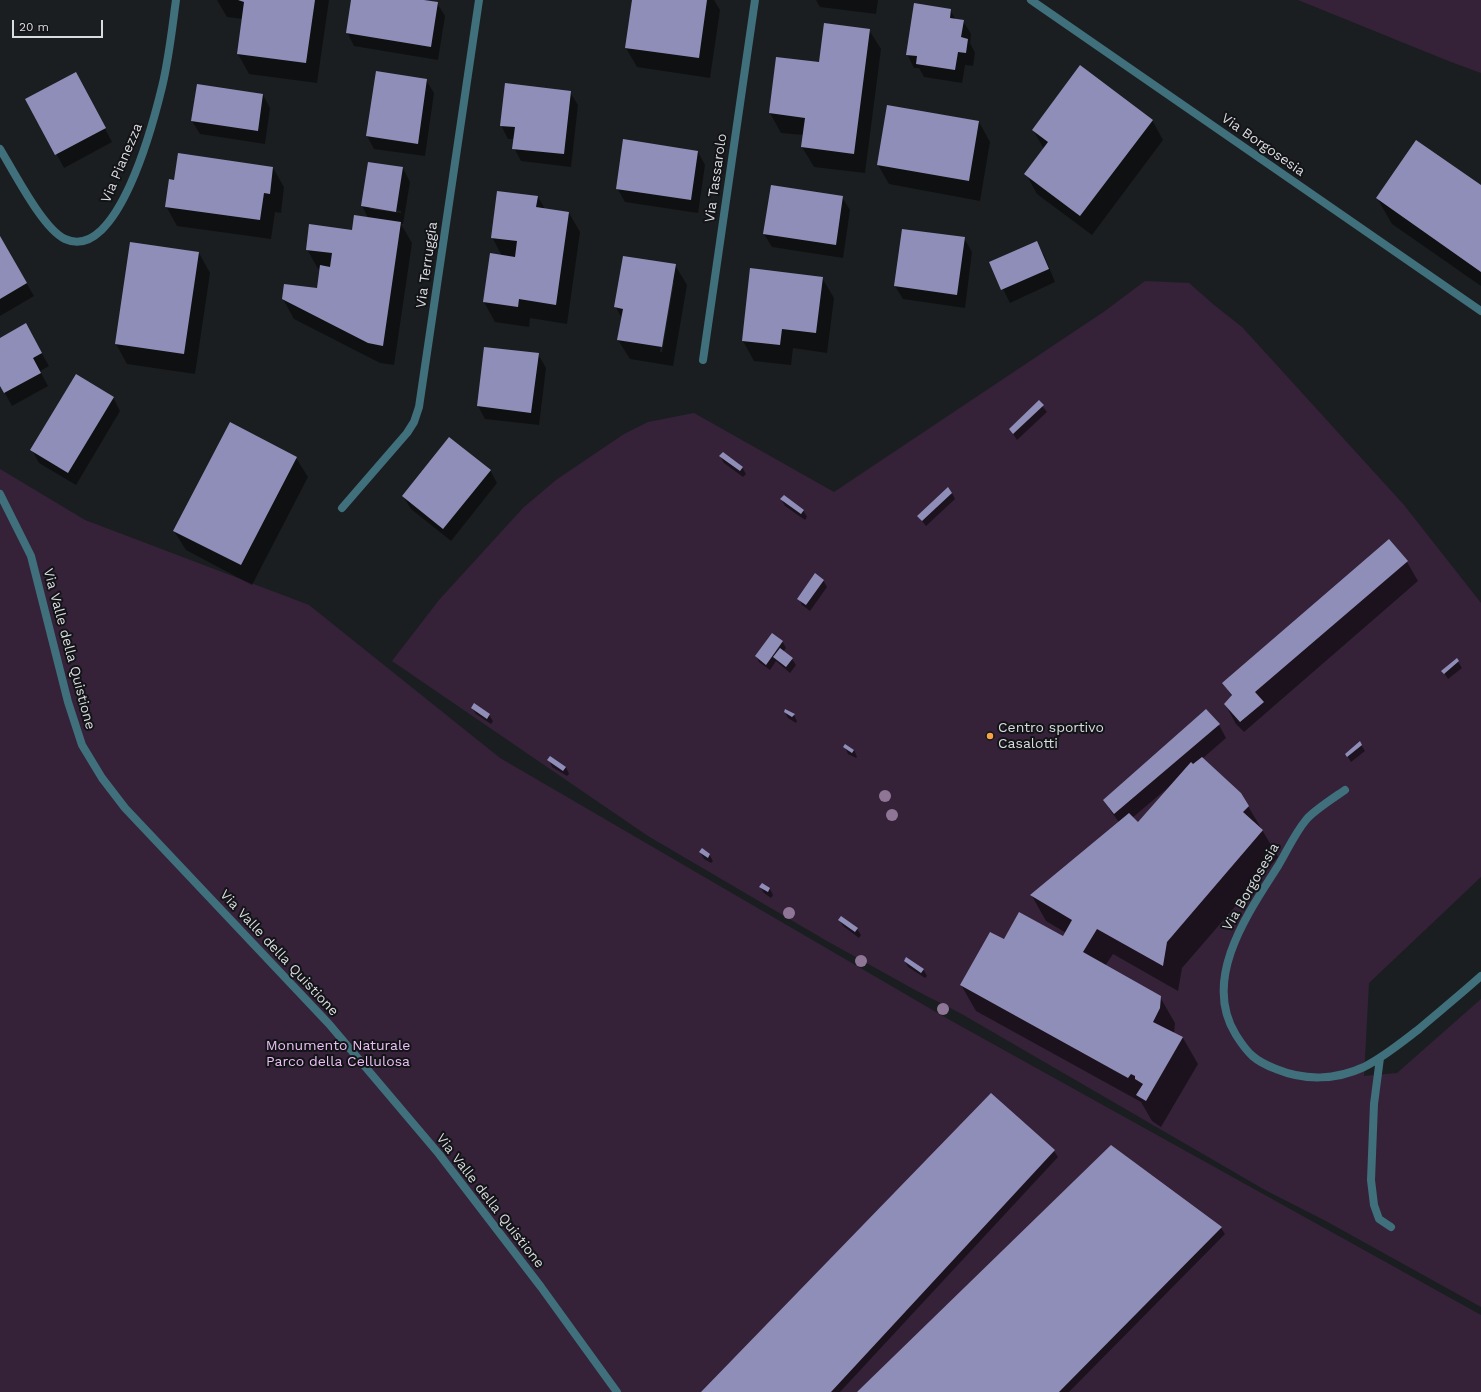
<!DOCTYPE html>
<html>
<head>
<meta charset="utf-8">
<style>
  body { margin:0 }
  #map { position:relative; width:1481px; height:1392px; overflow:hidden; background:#1b1e20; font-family:"Work Sans",sans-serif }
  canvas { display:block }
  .scale { position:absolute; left:12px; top:20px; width:91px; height:18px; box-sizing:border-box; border:2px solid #d9dbdd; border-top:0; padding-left:5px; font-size:12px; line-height:14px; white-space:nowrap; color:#d9dbdd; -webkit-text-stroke:3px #121417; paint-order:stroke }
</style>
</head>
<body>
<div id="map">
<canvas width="1481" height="1392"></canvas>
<div class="scale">20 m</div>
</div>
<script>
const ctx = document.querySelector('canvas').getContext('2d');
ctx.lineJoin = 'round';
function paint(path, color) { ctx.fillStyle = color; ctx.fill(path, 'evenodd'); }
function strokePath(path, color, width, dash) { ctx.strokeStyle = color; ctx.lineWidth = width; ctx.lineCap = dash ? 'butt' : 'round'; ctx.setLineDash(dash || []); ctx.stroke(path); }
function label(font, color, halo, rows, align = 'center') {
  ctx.font = font + ' "Work Sans",sans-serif'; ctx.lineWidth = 4; ctx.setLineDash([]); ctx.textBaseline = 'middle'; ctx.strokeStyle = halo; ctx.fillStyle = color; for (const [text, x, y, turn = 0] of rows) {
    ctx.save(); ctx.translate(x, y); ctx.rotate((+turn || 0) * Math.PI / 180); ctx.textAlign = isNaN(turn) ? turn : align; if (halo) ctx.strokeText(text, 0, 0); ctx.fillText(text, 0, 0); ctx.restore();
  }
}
paint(new Path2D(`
  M1298 0H1481V73L1451 62Z
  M1145 281 1189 283 1214 305 1242 327 1404 505 1481 603V877L1369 983 1364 1076 1397 1073 1481 999V1307L1324 1220 1265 1190 960 1013 915 990 827 941 648 836 392 661 439 600 523 508 556 480 624 434 648 422 694 413 834 492 1105 311Z
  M0 469 85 520 309 605 500 758 948 1019 1481 1315V1392H0Z`), '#352238');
paint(new Path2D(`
  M217 0H329L317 83 249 74 238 54 243 19 227 17Z
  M352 0H418L437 3 445 16 438 60 354 46 347 32Z
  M633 0H714L720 10 710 78 637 67 626 48Z
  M816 0H878L876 14 820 7Z
  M950 10 956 20 963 21 971 34 970 43 975 53 973 66 965 65 962 83 924 77 919 68H914L907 54Z
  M869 30 881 49 865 173 814 167 802 147 804 135 781 133 770 113 820 63Z
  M426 80 434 93 425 156 374 149 367 136Z
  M83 87 112 142 64 168 27 99Z
  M570 92 578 105 571 167 521 161 514 148 515 139H508L501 125Z
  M263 95 270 108 265 144 200 134 192 121Z
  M888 106 979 122 990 142 980 201 889 184 878 165Z
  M1152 120 1163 140 1092 235 1037 194 1026 174 1044 149 1033 130Z
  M698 152 705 165 698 213 625 202 617 188Z
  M273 168 284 187 281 213 275 212 271 239 177 226 166 206 175 181Z
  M403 168 410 182 403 224H401L412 243 394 365 380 363 294 319 283 299 318 289 321 270 318 269 307 249 353 231 369 219 362 206ZM370 207 401 211V213L370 209Z
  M1481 186V286L1392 224 1377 198Z
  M538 197 545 209 569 213 580 232 567 324 530 318 529 327 495 322 484 302 502 256 492 237Z
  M842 197 850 210 843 258 772 247 764 234Z
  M903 230 964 238 972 252 965 308 903 299 895 286Z
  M0 238 34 296 0 316Z
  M1036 242 1044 255 1055 282 1010 303 990 263Z
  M199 253 210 273 195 374 127 364 116 344Z
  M675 265 687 285 673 366 630 359 618 340 622 319 616 307ZM672 282H674L662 352H660Z
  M822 278 834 298 827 353 793 348 791 365 754 361 743 341Z
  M33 338 49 366 40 371 48 386 12 406 0 384V339Z
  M538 354 546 368 539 425 485 419 478 406Z
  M113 397 120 411 76 485 39 463 32 450Z
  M1039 402 1047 412 1017 440 1010 429Z
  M720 456 742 467 746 474 743 477 724 463Z
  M296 458 308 477 252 585 186 550 174 531Z
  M490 470 497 483 451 541 411 509 403 496Z
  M952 493 955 499 926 526 918 516Z
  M781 499 803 510 807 517 805 520 785 506Z
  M1407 562 1418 581 1244 732 1236 724 1225 704 1232 697 1224 683Z
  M823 580 827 587 810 611 802 605 799 599Z
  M782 641 786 648 783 652 792 659 796 665 790 673 776 661 770 670 759 662 756 656Z
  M1457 660 1462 668 1448 679 1443 671Z
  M472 708 489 715 493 721 491 724 476 714Z
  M785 712 794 715 797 721 796 723 788 718Z
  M1219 725 1226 738 1202 759 1248 806 1278 857 1182 968 1178 991 1113 954 1105 966 1160 997 1175 1023 1174 1034 1183 1038 1198 1064 1161 1127 1152 1121 1141 1102 976 1011 961 985 1004 940 1063 937 1066 933 1046 921 1032 896 1119 822 1112 813 1104 800ZM1170 786 1171 787 1138 823 1132 818Z
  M1360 743 1365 751 1351 762 1346 754Z
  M845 747 854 750 857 757 856 758 848 754Z
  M549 760 566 767 569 774 567 776 552 767Z
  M700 852 709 854 713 861 711 863 704 859Z
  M762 884 770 889 773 895 771 898 764 893 760 887Z
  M841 918 857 929 861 935 859 938 843 926 839 920Z
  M905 961 923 969 927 976 925 978 908 967Z
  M1111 1146 1221 1228 1225 1234 1069 1392H859Z
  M1054 1151 1058 1157 840 1392H702Z`), '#0007');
paint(new Path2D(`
  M238 0H315L306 63 237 54 244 2Z
  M351 0H424L438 2 431 47 346 33Z
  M632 0H707L699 58 625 48Z
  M914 3 951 9 950 18 964 20 961 37 968 39 966 53 958 52 955 70 916 64 917 56 906 55Z
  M824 23 870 29 854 154 801 147 805 118 769 113 776 57 819 62Z
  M1080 65 1153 120 1080 216 1024 174 1048 142 1032 130Z
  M376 71 427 79 418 144 366 136Z
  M76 72 106 128 55 155 25 99Z
  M505 83 571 91 564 154 512 149 515 127 500 126Z
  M197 84 263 94 258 131 191 121Z
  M887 105 979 121 969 181 877 165Z
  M623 139 698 151 691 200 616 189Z
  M1416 140 1481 185V272L1376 198Z
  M178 153 273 167 270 194 264 193 260 220 165 207 169 179 174 180Z
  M368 162 403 167 396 212 361 206Z
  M771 185 843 196 836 245 763 234Z
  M497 191 538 196 536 207 569 212 556 305 519 299 518 307 483 302 490 253 515 257 517 241 491 238Z
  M354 215 401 222 383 346 368 343 282 299 284 284 317 288 320 265 330 267 332 253 306 250 309 224 352 230Z
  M902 229 965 237 957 295 894 286Z
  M0 236 27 283 0 299Z
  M1037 241 1049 269 1001 290 989 262Z
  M130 242 199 252 184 354 115 344Z
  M623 256 676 264 662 347 617 340 623 309 614 307Z
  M750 268 823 277 816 333 782 329 780 345 742 341Z
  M26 323 42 353 33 358 41 373 4 393 0 386V338Z
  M484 347 539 353 531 413 477 406Z
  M76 374 114 397 68 473 30 450Z
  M1039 400 1044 405 1013 434 1009 429Z
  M230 422 297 457 241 565 173 531Z
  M449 437 491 470 443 529 402 496Z
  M723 452 743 467 740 471 719 456Z
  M948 487 952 493 922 521 917 516Z
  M784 495 804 510 801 514 780 499Z
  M1389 539 1408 561 1255 692 1264 702 1240 722 1224 704 1232 695 1222 683Z
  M815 573 824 580 806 605 797 599Z
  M772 633 783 641 766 665 755 656Z
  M780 648 793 658 786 667 773 657Z
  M1457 658 1459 661 1444 674 1441 671Z
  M474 703 490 714 487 719 471 708Z
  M785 709 795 714 792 717 784 712Z
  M1206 709 1220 724 1114 814 1103 800Z
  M1360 741 1362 745 1347 757 1345 754Z
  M845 744 854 750 852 753 843 747Z
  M550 756 566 767 563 771 547 760Z
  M1202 757 1241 793 1249 806 1243 812 1263 830 1167 942 1163 966 1097 929 1083 952 1161 996 1160 1008 1153 1022 1183 1037 1146 1101 1136 1095 1143 1084 1135 1079V1076L1131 1074 1128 1078 960 985 990 932 1004 939 1019 912 1063 936 1072 920 1030 895 1129 813 1138 822 1191 762 1193 764Z
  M702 848 710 854 708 858 699 852Z
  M762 883 770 888 768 892 759 887Z
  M841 916 858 928 855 932 838 920Z
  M906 957 924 969 921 973 904 961Z
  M991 1093 1055 1150 831 1392H701Z
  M1111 1145 1222 1227 1059 1392H857Z`), '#8f8eb8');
strokePath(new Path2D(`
  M1031 0 1481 311
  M0 149C14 172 43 229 65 239 118 263 154 120 162 87 169 58 172 29 176 0
  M703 360 755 0
  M0 494 31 556 68 702 82 745 102 778 125 808 329 1024 439 1154 541 1287 617 1392
  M342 508 407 433 414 422 419 407 479 0
  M1345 790C1335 797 1313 811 1306 820 1295 833 1287 851 1278 866 1248 913 1201 979 1236 1035 1248 1054 1255 1061 1276 1069 1305 1081 1336 1080 1364 1067 1384 1057 1402 1042 1419 1029 1440 1011 1461 994 1481 976
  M1380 1058 1374 1104 1371 1180 1374 1205 1379 1219 1391 1227`), '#40707c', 8);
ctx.fillStyle = '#8f7696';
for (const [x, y] of [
  [885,796],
  [892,815],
  [789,913],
  [861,961],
  [943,1009]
]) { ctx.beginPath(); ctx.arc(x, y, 6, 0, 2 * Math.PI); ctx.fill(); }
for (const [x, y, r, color] of [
  [990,736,4,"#f6a247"]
]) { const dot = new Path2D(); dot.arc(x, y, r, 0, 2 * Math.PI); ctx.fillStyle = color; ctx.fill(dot); strokePath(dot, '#121417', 1.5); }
label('14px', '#d9dbdd', '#121417', [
  ["Via Borgosesia",1263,145,35],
  ["Via Pianezza",122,163,-67],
  ["Via Tassarolo",716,178,-82],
  ["Via Terruggia",427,265,-82],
  ["Via Valle della Quistione",69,649,75],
  ["Via Borgosesia",1251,887,-60],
  ["Via Valle della Quistione",279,953,47],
  ["Via Valle della Quistione",490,1201,52]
]);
label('14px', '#d9dbdd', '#121417', [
  ["Centro sportivo",998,728],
  ["Casalotti",998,744]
], 'left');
label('14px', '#eebef7', '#121417', [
  ["Monumento Naturale",338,1046],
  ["Parco della Cellulosa",338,1062]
]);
</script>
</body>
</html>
